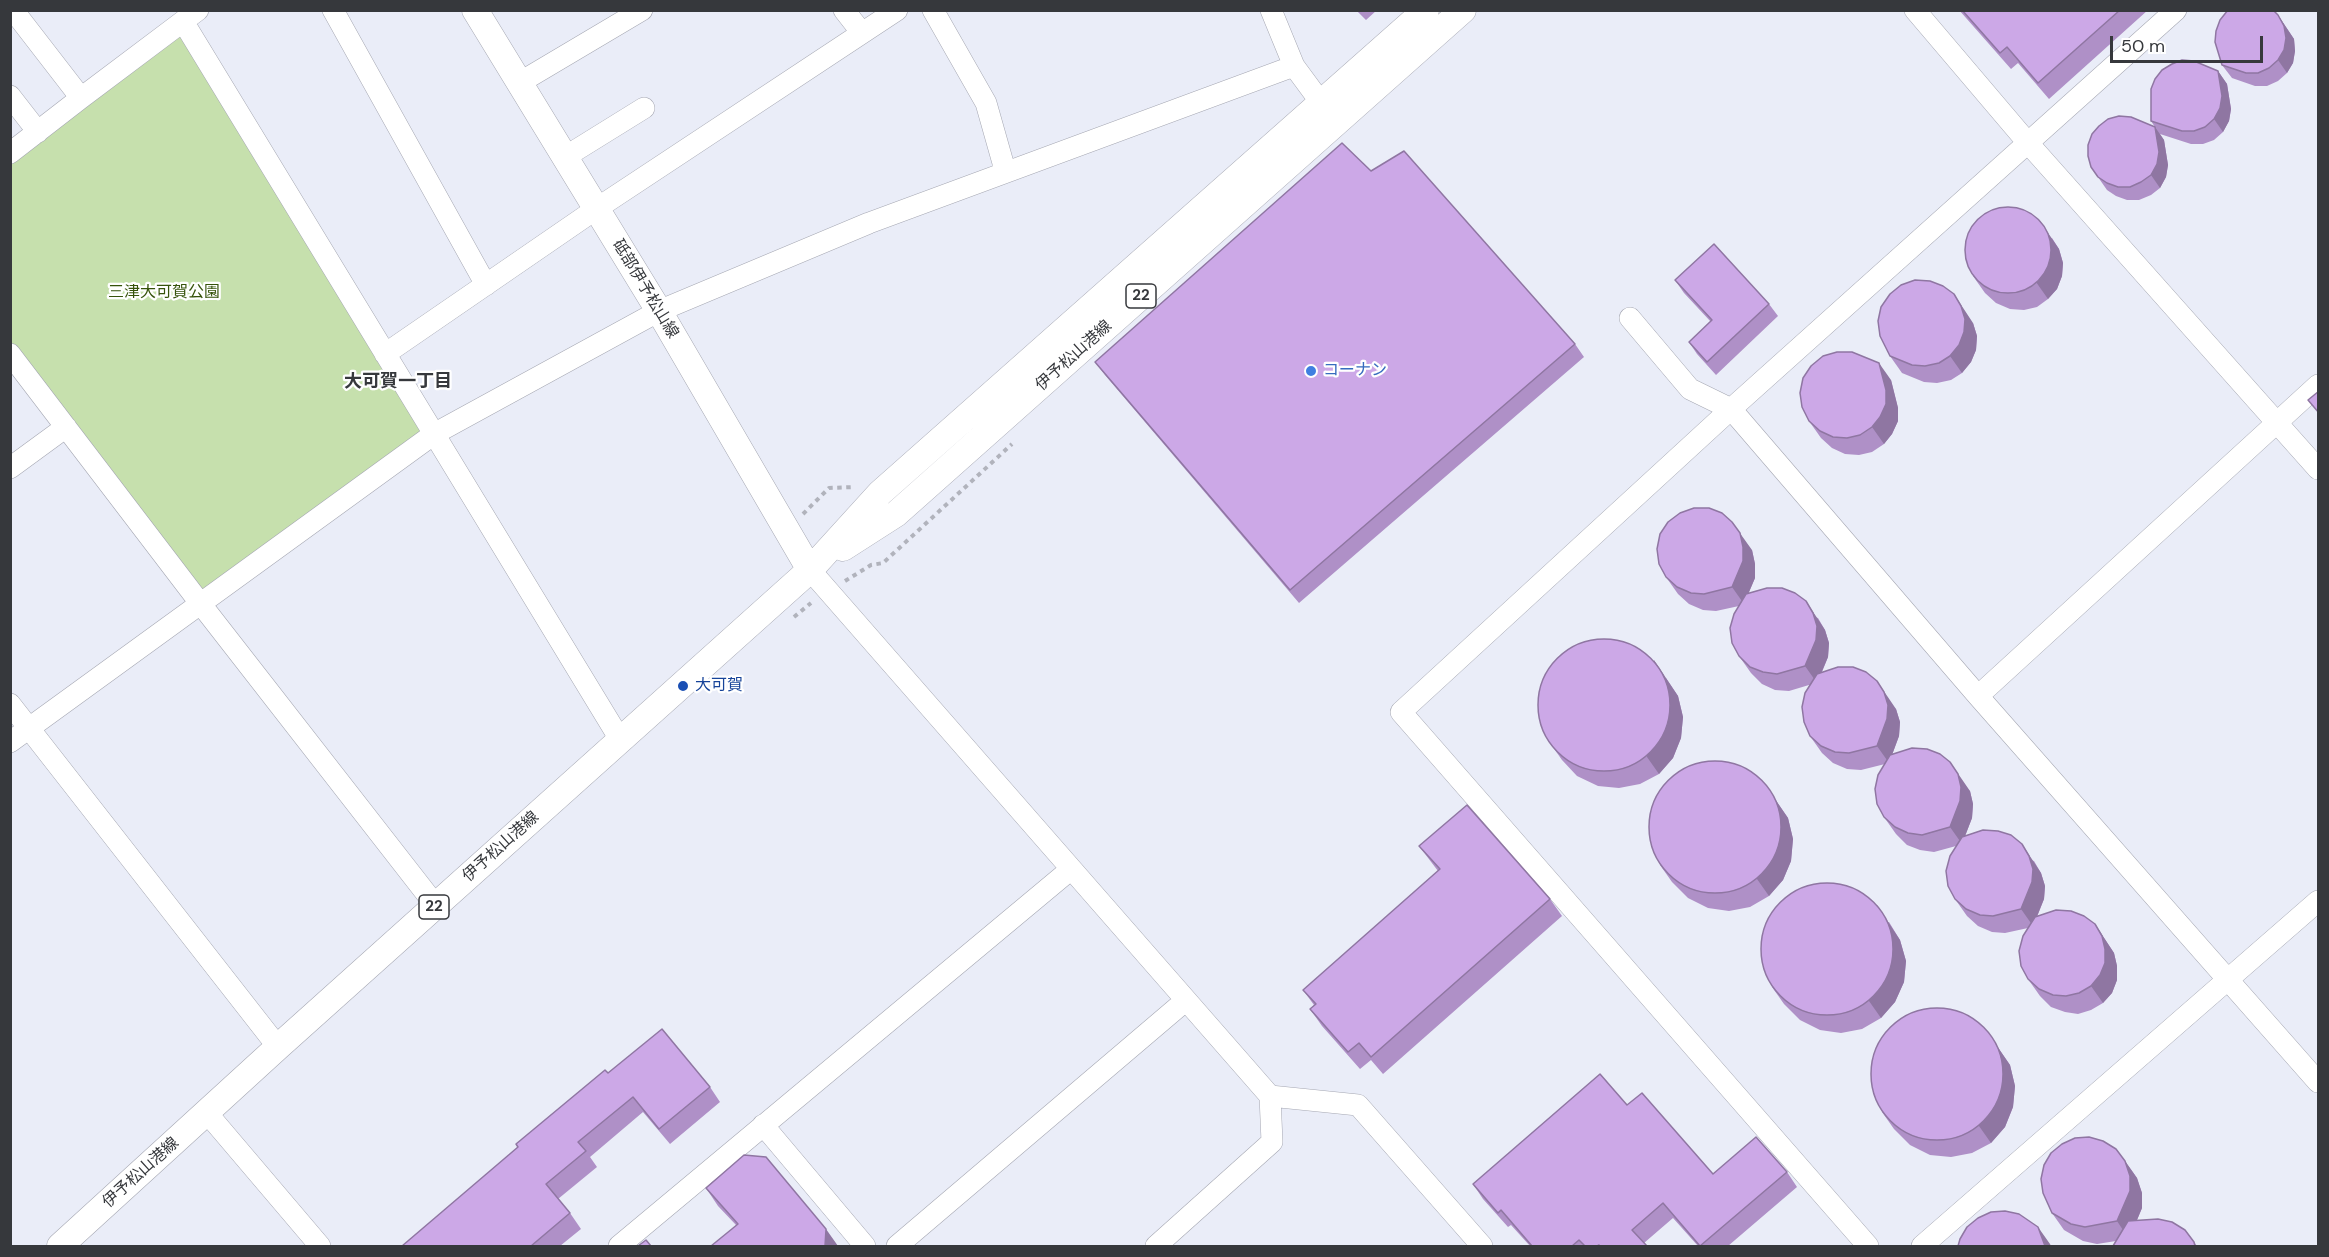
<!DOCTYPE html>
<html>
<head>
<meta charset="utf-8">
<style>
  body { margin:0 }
  #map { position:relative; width:2329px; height:1257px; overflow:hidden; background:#eaedf8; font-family:"DM Sans",sans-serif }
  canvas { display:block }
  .frame { position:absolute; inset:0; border:12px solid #36383c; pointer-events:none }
  .scale { position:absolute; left:2110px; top:36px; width:153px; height:27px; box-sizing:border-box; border:3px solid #36383c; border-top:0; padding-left:8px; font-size:18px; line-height:21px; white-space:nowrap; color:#36383c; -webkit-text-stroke:4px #fff; paint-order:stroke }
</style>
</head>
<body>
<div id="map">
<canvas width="2329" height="1257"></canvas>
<div class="frame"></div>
<div class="scale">50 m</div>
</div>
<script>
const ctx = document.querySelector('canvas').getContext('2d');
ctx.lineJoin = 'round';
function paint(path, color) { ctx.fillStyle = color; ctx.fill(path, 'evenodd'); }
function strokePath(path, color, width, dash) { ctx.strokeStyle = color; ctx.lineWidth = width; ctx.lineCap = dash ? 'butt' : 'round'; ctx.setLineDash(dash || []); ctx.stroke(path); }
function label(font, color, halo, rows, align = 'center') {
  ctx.font = font + ' "DM Sans","Noto Sans JP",sans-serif'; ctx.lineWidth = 4.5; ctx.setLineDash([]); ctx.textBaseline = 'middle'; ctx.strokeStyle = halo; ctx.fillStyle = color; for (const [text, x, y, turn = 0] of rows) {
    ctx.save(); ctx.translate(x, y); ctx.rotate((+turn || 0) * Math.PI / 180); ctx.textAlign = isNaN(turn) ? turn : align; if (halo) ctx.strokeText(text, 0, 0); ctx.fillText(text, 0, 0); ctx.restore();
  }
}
paint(new Path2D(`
  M183 32 426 432 202 594 11 343V165Z`), '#c6e0ad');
const minor = new Path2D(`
  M13 10 81 98
  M333 10 486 285
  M844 10 862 33
  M933 10 986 103 1003 163V172
  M1271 10 1294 66 1322 104
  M1915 10 2028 143 2318 469
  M184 23 621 741
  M519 83 642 10
  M10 96 38 132
  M10 153 81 98 198 10
  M565 157 644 108
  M1630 318 1690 389 1731 409 1978 696 2318 1082
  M10 354 200 603 436 906
  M385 354 596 209 897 10
  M10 468 66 427
  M810 570 1270 1096 1358 1105 1482 1246
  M1978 696 2318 385
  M10 704 278 1047
  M10 742 434 434 659 311 869 223 1294 66
  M207 1113 320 1246
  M763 1125 865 1246
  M619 1246 1070 870
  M897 1246 1185 1001
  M1156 1246 1272 1142 1270 1096
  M1868 1246 1401 712 1731 409 2176 10
  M1922 1246 2318 901`);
const major = new Path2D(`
  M475 10 659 311 810 570
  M843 548 896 514 1463 10
  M60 1246 278 1047 810 570 880 493 1426 10`);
strokePath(minor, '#a5a7b2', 22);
strokePath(major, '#a5a7b2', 27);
strokePath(new Path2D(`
  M803 514 829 488 854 487
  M845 581 871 565 883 563 1012 444
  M794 617 811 603`), '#b1b3bc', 4, [4.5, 4.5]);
strokePath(minor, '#fff', 21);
strokePath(major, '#fff', 26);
paint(new Path2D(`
  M1356 10H1377L1366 20Z
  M1959 10H2148L2049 99 2018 63 2011 69Z
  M2278 15 2294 39 2295 51 2293 63 2287 73 2278 81 2267 86H2255L2232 78 2222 65Z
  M2218 71 2227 84 2231 109 2229 121 2223 132 2214 140 2203 144H2191L2160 134 2164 140 2168 165 2166 177 2160 188 2151 195 2139 200H2127L2116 196 2107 190 2091 167 2155 127 2151 121Z
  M1371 171 1575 344 1584 357 1299 603 1105 375 1095 362Z
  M2052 238 2059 249 2063 263 2062 276 2057 289 2048 299 2037 307 2024 310 2010 309 1996 303 1985 293 1973 276Z
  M1675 280 1769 304 1778 316 1716 375 1697 354 1689 342 1711 322 1684 293Z
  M1973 323 1977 336 1976 350 1971 362 1962 373 1951 380 1937 383 1924 382 1902 373 1890 356Z
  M1891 380 1898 408V421L1892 434 1884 444 1872 452 1859 455 1845 454 1832 448 1821 438 1809 421Z
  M1752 550 1755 564V578L1748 594 1818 618 1825 630 1829 643 1828 657 1822 672 1896 709 1900 722 1899 736 1892 755 1970 791 1973 804 1972 818 1965 836 2034 861 2041 873 2045 886 2044 899 2037 917 2095 924 2114 953 2117 966V980L2112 993 2103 1003 2091 1010 2078 1014 2065 1012 2051 1007 2040 996 2028 979V928L2005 933 1992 932 1978 926 1967 916 1955 899 1956 846 1934 852 1920 850 1907 845 1896 834 1884 817 1885 764 1861 770 1847 769 1833 763 1822 753 1810 736 1809 685 1789 691 1775 690 1762 684 1751 673 1739 656V606L1716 611 1703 610 1689 604 1678 594 1666 577Z
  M1666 678 1678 696 1683 717 1681 738 1673 758 1659 774 1640 784 1619 788 1598 786 1577 776 1562 760 1550 743Z
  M1764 783 1788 818 1793 839 1791 861 1783 880 1769 896 1750 907 1729 911 1708 908 1688 898 1672 882 1660 865Z
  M1419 846 1550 899 1562 916 1383 1074 1371 1060 1360 1069 1322 1026 1310 1009 1314 1005 1303 990 1438 871Z
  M1889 922 1900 940 1906 961 1904 982 1895 1002 1881 1018 1862 1029 1841 1033 1820 1030 1800 1020 1784 1004 1772 987Z
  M1986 1030 2010 1065 2015 1086 2013 1107 2005 1127 1991 1143 1972 1153 1951 1157 1930 1155 1910 1145 1894 1129 1882 1112Z
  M608 1073 710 1087 720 1102 670 1144 643 1112 590 1157 597 1167 558 1199 570 1213 581 1229 560 1246H402Z
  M1627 1105 1713 1174 1787 1172 1797 1187 1728 1246H1698L1673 1218 1644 1243 1647 1246H1530L1511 1225 1508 1227 1483 1199 1473 1184Z
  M2125 1161 2137 1178 2142 1193V1208L2137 1220 2185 1230 2197 1246H2113L2116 1241 2097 1244 2083 1241 2064 1230 2052 1213Z
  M706 1188 826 1229 736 1225 718 1206Z`), '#af90c7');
paint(new Path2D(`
  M2278 15 2294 39 2295 51 2293 63 2287 73 2278 60Z
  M2218 71 2227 84 2231 109 2229 121 2223 132 2214 119Z
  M2155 127 2164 140 2168 165 2166 177 2160 188 2151 175Z
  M2040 221 2059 249 2063 263 2062 276 2057 289 2048 299 2036 282Z
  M1954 294 1973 323 1977 336 1976 350 1971 362 1962 373 1950 356Z
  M1879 363 1891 380 1898 408V421L1892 434 1884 444 1872 427Z
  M1732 522 1752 550 1755 564V578L1744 604 1732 587Z
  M1806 601 1825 630 1829 643 1828 657 1817 683 1805 666Z
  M1654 660 1678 696 1683 717 1681 738 1673 758 1659 774 1647 757Z
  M1877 681 1896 709 1900 722 1899 736 1889 763 1877 746Z
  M1950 762 1970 791 1973 804 1972 818 1962 844 1950 827Z
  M1764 783 1788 818 1793 839 1791 861 1783 880 1769 896 1757 879Z
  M2022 844 2041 873 2045 886 2044 899 2033 926 2021 909Z
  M1877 905 1900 940 1906 961 1904 982 1895 1002 1881 1018 1869 1001Z
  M2095 924 2114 953 2117 966V980L2112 993 2103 1003 2091 986Z
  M1986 1030 2010 1065 2015 1086 2013 1107 2005 1127 1991 1143 1979 1126Z
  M2125 1161 2137 1178 2142 1193V1208L2129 1239 2117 1221Z
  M2038 1227 2050 1244 2051 1246H2045Z
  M826 1229 838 1246H825Z`), '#8f76a2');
const building = new Path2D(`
  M1962 10H2120L2038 83 2007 47 2000 53Z
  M2228 10H2273L2278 15 2284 26 2286 38 2284 50 2278 60 2269 68 2258 73H2246L2222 65 2215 42 2216 31 2220 20Z
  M2182 60 2194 61 2218 71 2222 96 2220 108 2214 119 2205 127 2194 131H2182L2151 121V89L2155 79 2162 70 2172 64Z
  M2119 116 2131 117 2155 127 2159 152 2157 164 2151 175 2141 182 2130 187H2118L2107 183 2098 177 2091 167 2088 156V145L2092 134 2099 126 2108 119Z
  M1342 143 1371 171 1404 151 1575 344 1290 590 1095 362Z
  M1965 250a43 43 0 1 1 86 0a43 43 0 1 1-86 0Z
  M1714 244 1769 304 1707 362 1689 342 1712 320 1675 280Z
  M1915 280 1930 281 1943 286 1954 294 1961 306 1965 319 1964 332 1959 345 1950 356 1939 363 1925 366 1912 365 1890 356 1880 336 1878 321 1881 307 1890 294 1901 285Z
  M1837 352H1852L1879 363 1886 390V404L1880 417 1872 427 1860 435 1847 438 1833 437 1820 431 1809 421 1802 407 1800 393 1803 378 1811 366 1823 356Z
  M2319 391V413L2308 400Z
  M1694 508H1709L1722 513 1732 522 1740 533 1743 547V561L1732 587 1704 594 1691 593 1677 587 1666 577 1659 564 1657 549 1660 534 1668 522 1680 513Z
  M1767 588H1782L1795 593 1806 601 1813 613 1817 626 1816 640 1805 666 1777 674 1763 672 1750 667 1739 656 1732 643 1730 628 1734 614 1746 594Z
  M1538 705a66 66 0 1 1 132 0a66 66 0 1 1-132 0Z
  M1838 667H1853L1866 672 1877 681 1884 692 1888 705 1887 719 1877 746 1849 753 1835 752 1821 746 1810 736 1804 722 1802 707 1805 693 1817 674Z
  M1912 748 1927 749 1940 754 1950 762 1958 774 1961 787 1960 801 1950 827 1922 835 1908 833 1895 827 1884 817 1877 804 1875 789 1878 775 1890 755Z
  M1649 827a66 66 0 1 1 132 0a66 66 0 1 1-132 0Z
  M1467 805 1550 899 1371 1057 1359 1043 1348 1052 1310 1009 1316 1004 1303 990 1440 869 1419 846Z
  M1983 830 1998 831 2011 835 2022 844 2029 856 2033 869 2032 882 2021 909 1993 916 1980 915 1966 909 1955 899 1948 886 1946 871 1950 856 1962 837Z
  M1761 949a66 66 0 1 1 132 0a66 66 0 1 1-132 0Z
  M2056 910 2071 911 2084 916 2095 924 2102 936 2105 949V963L2100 975 2091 986 2079 993 2066 996 2053 995 2039 989 2028 979 2021 966 2019 951 2023 936 2035 917Z
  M1871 1074a66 66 0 1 1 132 0a66 66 0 1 1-132 0Z
  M662 1029 710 1087 659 1129 633 1097 578 1142 586 1151 546 1184 570 1213 531 1246H402L518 1147 516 1144 605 1070 608 1073Z
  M1600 1074 1627 1105 1642 1093 1713 1174 1756 1137 1787 1172 1700 1246 1663 1203 1632 1230 1647 1246H1600L1599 1245 1597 1246H1585L1579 1240 1572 1246H1532L1501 1210 1498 1213 1473 1184Z
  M2089 1137 2103 1141 2116 1149 2125 1161 2130 1176V1191L2117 1221 2085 1227 2071 1224 2052 1213 2043 1193 2041 1179 2044 1165 2051 1153 2062 1144 2075 1138Z
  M744 1155 766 1157 826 1229 825 1246H711L738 1224 706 1188Z
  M2005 1211 2019 1214 2038 1227 2045 1246H1958L1960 1239 1967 1227 1978 1218 1991 1212Z
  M2158 1219 2172 1222 2185 1230 2194 1242 2195 1246H2113L2128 1221Z
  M646 1240 651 1246H638Z`);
paint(building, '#cca8e7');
strokePath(building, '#8f76a2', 1.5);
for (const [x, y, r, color] of [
  [1311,371,6,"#3f7fe0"],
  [683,686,6,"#1a4fb4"]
]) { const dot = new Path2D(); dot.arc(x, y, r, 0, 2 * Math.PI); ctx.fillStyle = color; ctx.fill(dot); strokePath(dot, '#fff', 2); }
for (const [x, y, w] of [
  [1141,296,30],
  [434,907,30]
]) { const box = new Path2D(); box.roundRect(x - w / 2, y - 12, w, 24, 4.5); ctx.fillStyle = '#fff'; ctx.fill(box); strokePath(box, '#36383c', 1.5); }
label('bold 15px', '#36383c', null, [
  ["22",1141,296],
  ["22",434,907]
]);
label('16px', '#36383c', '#fff', [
  ["砥部伊予松山線",645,289,59],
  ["伊予松山港線",1074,356,-42],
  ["伊予松山港線",501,847,-42],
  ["伊予松山港線",141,1173,-42]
]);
label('16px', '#36530b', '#fff', [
  ["三津大可賀公園",164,293]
]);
label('16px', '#366cbe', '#fff', [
  ["コーナン",1323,371]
], 'left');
label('16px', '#164399', '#fff', [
  ["大可賀",695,686]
], 'left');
label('bold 18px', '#36383c', '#fff', [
  ["大可賀一丁目",398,382]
]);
</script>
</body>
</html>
